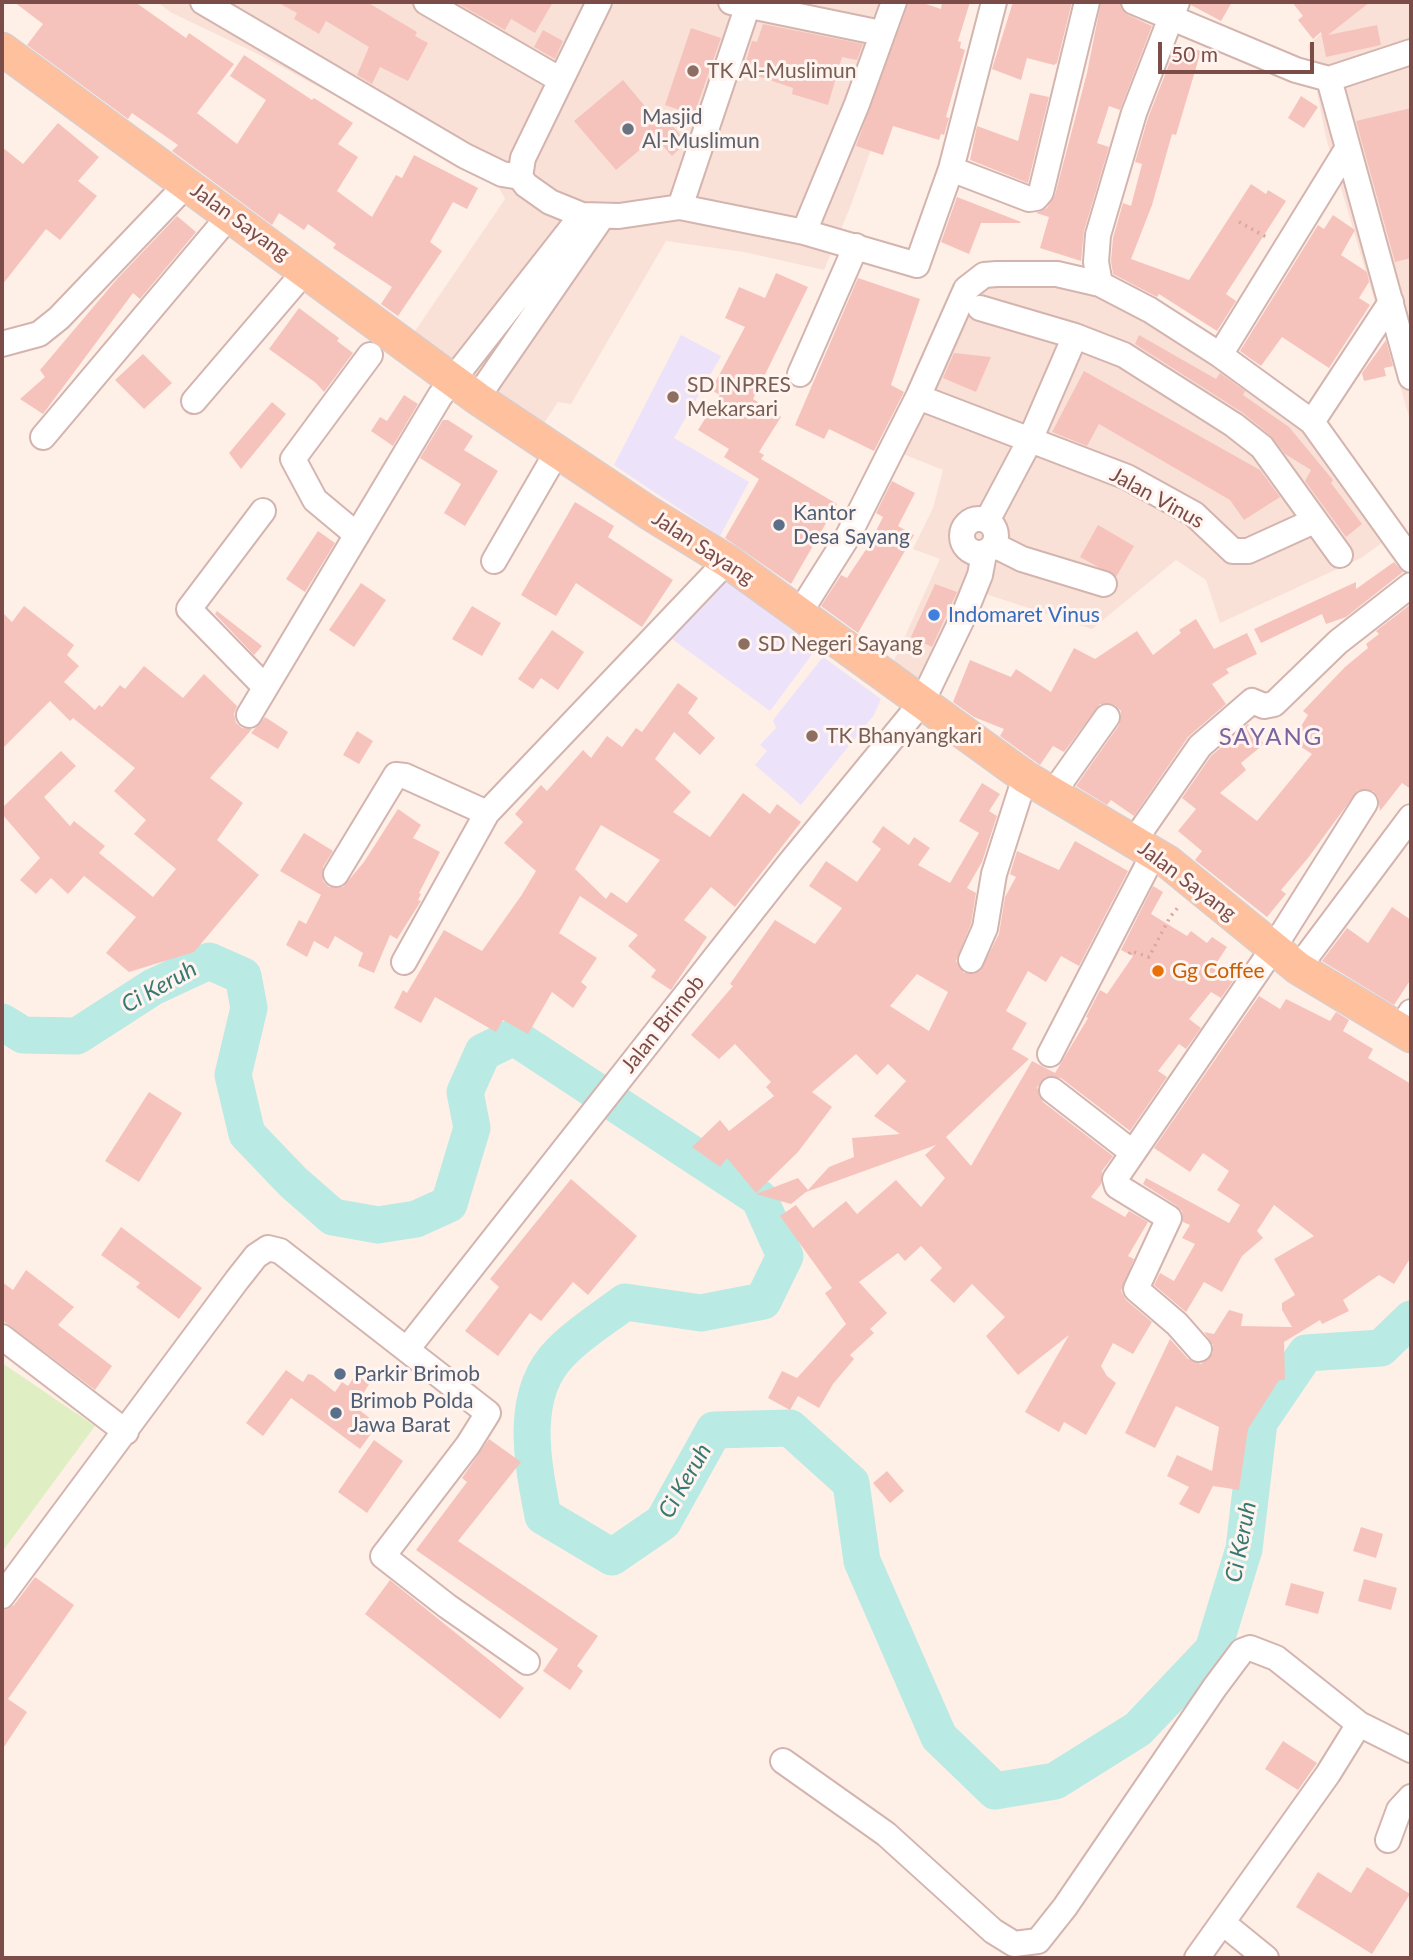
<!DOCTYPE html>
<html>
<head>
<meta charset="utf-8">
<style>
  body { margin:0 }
  #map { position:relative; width:1413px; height:1960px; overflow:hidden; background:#feefe7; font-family:Lato,sans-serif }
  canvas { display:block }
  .frame { position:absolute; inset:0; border:4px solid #7b4c48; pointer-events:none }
  .scale { position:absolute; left:1158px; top:42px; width:156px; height:32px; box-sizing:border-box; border:4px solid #7b4c48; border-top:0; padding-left:9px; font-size:21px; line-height:24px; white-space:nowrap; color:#7b4c48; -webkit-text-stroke:5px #fff4ef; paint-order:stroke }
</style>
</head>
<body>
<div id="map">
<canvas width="1413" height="1960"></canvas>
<div class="frame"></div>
<div class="scale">50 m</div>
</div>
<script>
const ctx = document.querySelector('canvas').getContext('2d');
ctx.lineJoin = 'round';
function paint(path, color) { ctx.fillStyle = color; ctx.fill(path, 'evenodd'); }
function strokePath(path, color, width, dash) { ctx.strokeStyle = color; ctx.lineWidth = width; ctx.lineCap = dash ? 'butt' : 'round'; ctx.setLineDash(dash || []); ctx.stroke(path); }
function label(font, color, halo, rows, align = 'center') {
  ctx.font = font + ' Lato,sans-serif'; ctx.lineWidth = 6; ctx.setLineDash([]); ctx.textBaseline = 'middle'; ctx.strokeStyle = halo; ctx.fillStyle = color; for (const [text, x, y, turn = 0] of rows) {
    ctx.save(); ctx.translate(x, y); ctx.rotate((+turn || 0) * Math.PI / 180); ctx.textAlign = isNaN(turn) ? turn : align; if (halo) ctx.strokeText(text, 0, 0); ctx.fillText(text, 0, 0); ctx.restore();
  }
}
paint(new Path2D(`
  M157 2H925L849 210 824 270 744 252 666 241 571 404 558 402 543 425 411 337 505 199 497 184 260 55 172 13Z
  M1359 2H1411V423L1326 138 1308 45Z
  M1008 275 1079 280 1302 406 1400 530 1361 558 1220 623 1206 580 1176 560 1092 629 980 592 935 696 892 665 940 559 913 549 933 508 943 470 888 448 971 290Z`), '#f9e1d7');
paint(new Path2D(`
  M681 335 721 356 674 438 749 482 720 536 614 465Z
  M718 574 816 649 770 711 672 639Z
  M823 657 881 699 874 715 801 805 755 765 767 751 760 745 776 728 773 720Z`), '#ece3fb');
paint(new Path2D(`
  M2 1363 95 1426 2 1552Z`), '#e0eec3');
strokePath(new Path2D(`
  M2 1022 23 1035 77 1036 153 987 209 961 243 976 249 1008 233 1075 247 1134 293 1182 333 1217 378 1225 416 1219 449 1204 472 1128 465 1092 483 1052 514 1037 759 1198 785 1256 763 1301 701 1313 625 1302C604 1318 579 1333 561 1352 518 1394 533 1464 543 1516L612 1557 663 1522 714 1430 790 1428 851 1483 862 1561 939 1737 995 1791 1055 1781 1138 1729 1213 1650 1244 1549 1259 1422 1306 1353 1381 1348 1411 1319`), '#b9eae4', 37);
paint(new Path2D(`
  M14 2H135L186 38 189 33 234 64 197 113 237 144 266 100 230 76 244 55 312 100 314 98 353 123 338 144 358 157 337 191 372 217 396 175 402 178 414 155 478 188 467 209 453 202 430 242 442 251 398 316 381 304 392 287 333 248 336 244 308 224 304 230 279 213 272 225 172 151 178 145 132 113 128 119 27 45 43 24Z
  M277 2H367L417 32 415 36 428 43 408 81 380 67 372 84 357 75 369 47 326 21 319 34 294 19 297 13Z
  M455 2H553L535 33 511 19 505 30Z
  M909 2H920L941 9 942 2H970L958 41 961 42 960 48 965 50 946 117 949 118 944 135 941 134 939 140 893 126 883 155 856 146Z
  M1013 2H1072L1057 63 1054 65 1027 58 1021 80 992 69Z
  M1101 2H1119L1128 15 1152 26 1120 110 1109 106 1097 143 1109 147 1084 231 1081 261 1040 248 1049 217 1036 213 1047 208 1055 195 1087 73Z
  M1192 2H1232L1221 21 1191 5Z
  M1292 2H1370L1328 35 1377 25 1381 45 1326 57 1321 32 1313 39 1298 20 1303 16Z
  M763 24 863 44 857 60 842 57 828 105 792 94 793 88 743 71 752 41 757 42Z
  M691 28 721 38 694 115 665 105Z
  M543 30 563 41 555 59 534 47Z
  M1177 44 1201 51 1176 135 1172 134 1152 205 1131 259 1189 280 1251 184 1266 194 1268 190 1286 201 1226 294 1236 301 1217 331 1159 294 1157 297 1113 274 1111 261 1113 238 1123 203 1131 206 1142 164 1135 162 1148 118Z
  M623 80 659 123 662 113 686 142 672 156 655 137 616 170 574 121Z
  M1030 93 1049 97 1028 183 970 160 977 126 1018 141Z
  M1301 96 1318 107 1304 128 1288 118Z
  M1411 108V258L1395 262 1356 121Z
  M58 123 99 157 78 181 97 196 60 240 46 229 2 285V147L23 164Z
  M957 197 1021 222 1020 223H981L969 254 941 242Z
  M1333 215 1355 230 1341 255 1367 272 1369 282 1359 298 1370 305 1329 368 1282 337 1261 366 1240 351 1318 225 1324 229Z
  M177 216 196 232 140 299 133 293 43 414 20 399 45 377 40 370 117 279Z
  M776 273 808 287 753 399 781 417 759 452 764 455 761 459 837 504 791 584 725 538 759 479 724 457 729 449 698 430 720 395 711 390 745 327 725 318 739 287 765 298Z
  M858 278 920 299 891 385 904 392 874 451 829 429 824 439 795 425Z
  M299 308 339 338 337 341 353 353 324 392 316 383 269 349Z
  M1139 335 1216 379 1220 373 1245 391 1243 395 1289 427 1333 480 1331 483 1362 524 1346 537 1305 481 1311 470 1285 454 1271 436 1243 413 1135 344Z
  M1386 340 1393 366 1384 368 1386 376 1364 381 1362 373Z
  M954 353 991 357 976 392 943 378Z
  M143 354 172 383 144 409 115 380Z
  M1084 371 1260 470 1280 497 1244 520 1230 500 1099 424 1087 446 1052 432Z
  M404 395 418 404 393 446 371 431 380 417 387 421Z
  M272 402 286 414 241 469 229 453Z
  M443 420H448L473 436 464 450 498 471 465 526 444 513 461 484 420 458Z
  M892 481 915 493 898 526 914 535 858 633 821 606 841 575 847 578 869 545 883 517 876 513Z
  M575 502 614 526 608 537 673 580 642 627 576 583 556 616 521 595Z
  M1098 525 1134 546 1116 577 1080 557Z
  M318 531 335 543 305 592 286 579Z
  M1394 562 1403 572 1346 617 1326 624 1322 614 1261 643 1254 629 1356 582V589Z
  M361 583 386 600 354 647 329 630Z
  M935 584 957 592 932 647 911 637Z
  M1411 604V789L1402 783 1380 811 1378 797 1373 791 1358 790 1308 858 1281 890 1286 894 1267 917 1195 860 1202 851 1178 831 1196 809 1182 798 1211 756 1248 724 1264 744 1241 763 1246 770 1220 793 1257 821 1312 754 1292 741 1308 715 1303 711 1345 667 1368 648 1366 644 1379 634 1376 631Z
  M24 606 74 645 67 655 79 666 64 682 95 710 99 705 102 707 120 685 125 689 144 666 183 698 204 674 237 706 234 714 236 723 242 728 252 729 210 778 243 803 217 840 259 875 194 952 129 972 106 953 136 917 84 876 68 894 51 878 36 894 20 880 40 858 2 814V808L61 751 76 766 44 797 70 826 74 821 105 846 99 853 153 897 176 869 134 834 146 820 114 791 135 768 73 718 70 721 50 701 2 749V612L12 622Z
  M472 606 501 623 482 656 452 639Z
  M217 611 262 646 254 655 215 614Z
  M1196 619 1214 649 1247 633 1257 654 1226 669 1229 673 1212 684 1226 704 1188 737 1134 816 1111 800 1107 805 1076 786 1119 725 1121 711 1115 705 1100 704 1064 752 1053 746 1040 765 1000 736 1004 729 974 717 953 702 970 660 1011 677 1016 669 1051 692 1074 648 1095 659 1137 631 1153 655 1181 633 1179 630Z
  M552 630 584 652 558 690 541 678 533 689 518 679Z
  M678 683 698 698 688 713 715 738 700 755 674 732 655 759 691 792 673 812 710 837 743 793 770 814 777 804 801 822 735 907 711 887 684 920 707 937 671 990 651 977 656 970 628 946 638 935 580 896 559 933 597 958 581 982 587 987 573 1008 552 992 528 1034 503 1020 496 1032 435 997 421 1023 394 1008 403 990 407 993 444 930 482 951 521 896 536 871 504 843 523 822 515 814 541 785 547 791 583 750 591 758 607 736 622 747 636 728 642 732ZM601 825 660 860 627 903 611 892 606 899 575 869Z
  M265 717 288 732 278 749 251 733Z
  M357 731 373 741 359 764 343 755Z
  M982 783 1000 794 989 811 997 816 982 862 967 888 976 893 971 924 956 961 964 973 980 971 999 934 1005 897 1016 877 1010 874 1017 851 1059 870 1075 841 1128 871 1079 966 1061 956 1046 982 1028 971 1006 1011 1027 1023 1012 1049 1029 1059 946 1137 971 1166 1032 1061 1055 1073 1088 1018 1086 1017 1100 990 1107 994 1133 956 1121 950 1153 886 1163 892 1151 914 1187 936 1191 931 1207 943 1212 937 1227 947 1213 968 1233 981 1221 998 1211 992 1189 1019 1201 1028 1186 1049 1179 1044 1158 1071 1167 1077 1130 1131 1061 1078 1046 1077 1037 1087 1043 1102 1113 1156 1102 1171 1101 1184 1091 1197 1125 1217 1129 1211 1148 1222 1128 1256 1134 1259 1121 1291 1126 1300 1152 1322 1133 1354 1113 1343 1101 1366 1107 1376 1116 1383 1086 1435 1064 1422 1059 1432 1025 1412 1069 1335 1018 1375 986 1336 1005 1317 972 1284 954 1303 930 1280 942 1268 921 1246 905 1261 898 1253 859 1282 887 1313 870 1329 874 1333 850 1355 854 1359 833 1384 819 1408 798 1396 790 1410 768 1398 782 1371 797 1378 846 1324 825 1293 832 1288 780 1216 796 1205 813 1228 846 1201 857 1214 896 1180 921 1207 945 1178 925 1155 936 1145 806 1192 791 1204 756 1194 798 1178 808 1190 829 1167 854 1157 852 1138 900 1134 874 1116 906 1081 888 1064 877 1075 856 1054 812 1092 832 1107 798 1152 756 1193 727 1158 720 1167 692 1147 720 1120 729 1131 774 1096 766 1087 771 1082 735 1044 719 1059 691 1035 733 986 730 984 775 920 815 944 842 908 809 886 826 861 857 882 881 849 872 842 883 826 909 845 914 837 930 848 918 865 950 883 979 833 959 821ZM917 974 948 992 929 1031 890 1006Z
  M398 809 421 825 413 838 440 852 419 893 421 894 418 900 421 901 397 939 390 935 374 973 358 966 363 953 335 936 328 949 314 941 307 957 286 945 299 920 306 924 321 895 280 871 304 833 333 851 323 867V881L329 887H343L364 862Z
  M1392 907 1411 920V979L1394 1005 1322 961 1347 928 1368 943Z
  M1259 996 1280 1009 1286 999 1330 1021 1336 1012 1349 1020 1343 1031 1373 1049 1368 1058 1411 1084V1257L1394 1284 1379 1275 1343 1300 1349 1311 1322 1324 1320 1320 1284 1342 1285 1380H1279L1248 1429 1239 1490 1213 1486 1199 1514 1179 1504 1189 1487 1167 1476 1177 1455 1212 1471 1219 1427 1176 1406 1155 1448 1125 1433 1170 1339 1188 1359 1201 1364 1213 1353V1345L1204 1332 1214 1334 1229 1310 1243 1314 1241 1326 1292 1327 1282 1310V1303L1295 1295 1274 1259 1314 1236 1274 1205 1257 1231 1263 1238 1242 1256 1222 1292 1204 1282 1186 1312 1154 1285 1160 1273 1174 1281 1195 1244 1182 1238 1190 1225 1183 1222 1182 1211 1177 1206 1143 1184 1146 1178 1229 1223 1240 1205 1217 1190 1229 1171 1203 1153 1190 1172 1154 1148Z
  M149 1092 182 1113 139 1182 105 1161Z
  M571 1179 637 1236 588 1295 573 1282 541 1321 530 1313 498 1356 465 1331 499 1287 490 1279Z
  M121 1227 202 1288 179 1319 136 1287 140 1283 101 1255Z
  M26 1270 74 1307 58 1325 112 1366 95 1390 2 1320V1282L13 1290Z
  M286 1370 303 1382 308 1374 313 1375 335 1392 342 1382 348 1386 356 1374 369 1384 355 1407 378 1424 360 1449 291 1398 263 1436 246 1423Z
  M489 1439 521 1462 458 1541 598 1636 577 1666 583 1671 570 1690 543 1671 558 1649 416 1550 467 1482 462 1478Z
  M374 1440 403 1461 367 1513 338 1492Z
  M887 1471 904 1491 890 1503 873 1483Z
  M1361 1527 1383 1534 1376 1558 1353 1551Z
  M35 1577 74 1605 8 1699 27 1712 2 1750V1611L14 1605Z
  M1364 1579 1397 1588 1391 1610 1358 1601Z
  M390 1580 524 1688 500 1719 365 1614Z
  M1291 1583 1324 1592 1318 1614 1285 1605Z
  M1283 1741 1317 1763 1298 1790 1265 1769Z
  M1367 1867 1410 1894 1372 1954 1296 1907 1318 1872 1351 1893Z`), '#f6c3bc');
const minor = new Path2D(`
  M203 2 465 156 502 174 520 177
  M426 2 559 79
  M599 2 523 158 520 177 526 185 550 202 582 215 619 216 680 207 804 232 917 265 951 169 994 2
  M731 2 881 33
  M1134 2 1296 70 1329 79 1411 377
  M1329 79 1411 52
  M951 169 1029 199 1036 198 1041 192 1087 2
  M680 207 748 5
  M804 232 857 104 894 2
  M1100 284 1096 262 1098 235 1134 113 1177 2
  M980 308 1075 336 1124 355 1234 425 1262 447 1340 555
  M2 344 39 334 59 318 187 184
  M1220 355 1347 149
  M800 374 856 246
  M918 397 1127 477 1194 514 1233 551H1248L1314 521
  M477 398 602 217
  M194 401 306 270
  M1312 422 1391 302
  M43 437 230 215
  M263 511 189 609 265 687
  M962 536a17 17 0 1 1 34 0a17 17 0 1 1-34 0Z
  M987 521 1030 440 1075 336
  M357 535 315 500 293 459 370 355
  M994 545 1022 559 1104 584
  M494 561 557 452
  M800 612 848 536 918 397 966 289 984 275 997 274H1057L1100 284 1150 310 1220 355 1312 422 1411 560
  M249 715 440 396 582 215
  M1053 793 1107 717
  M1134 841 1200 746 1252 701 1264 706 1274 704 1338 642 1411 585
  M336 874 396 775 405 776 487 813 727 561
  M971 960 985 928 994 874 1025 777
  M404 962 487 813
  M1298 968 1411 817
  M1400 1030 1411 1012
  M1050 1054 1154 853
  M1052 1090 1132 1152
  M2 1337 126 1432
  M408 1348 789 864 922 702 963 617 980 575 984 554
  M1199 1349 1177 1324 1136 1289 1169 1218 1117 1186 1115 1179 1274 947 1365 803
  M2 1596 237 1280 256 1256 268 1248 280 1251 488 1413 468 1445 383 1556 447 1606 527 1662
  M783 1761 886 1834 993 1931 1014 1944 1038 1941 1065 1907 1215 1687 1242 1651 1250 1648 1276 1658 1359 1724 1411 1750
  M1388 1840 1399 1810 1411 1797
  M1223 1923 1266 1958
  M1197 1958 1328 1774 1359 1724`);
const major = new Path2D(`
  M2 49 477 398 649 513 727 561 1025 777 1168 862 1298 968 1411 1036`);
strokePath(minor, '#d4b4ae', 28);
strokePath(major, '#dacdcc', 35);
strokePath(new Path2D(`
  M1239 222 1268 238
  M1129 954 1131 951 1149 957 1170 917 1180 905`), '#dca59e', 3.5, [2, 5]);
strokePath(minor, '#fff', 24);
strokePath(major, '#ffc09d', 32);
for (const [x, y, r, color] of [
  [693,71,7,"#8d6e63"],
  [628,129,7,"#6b7280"],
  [673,397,7,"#8d6e63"],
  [779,525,7,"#5c6f8a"],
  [934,615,7,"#3f7fe0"],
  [744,644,7,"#8d6e63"],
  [812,736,7,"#8d6e63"],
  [1158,971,7,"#e8710a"],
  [340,1374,7,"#5c6f8a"],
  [336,1413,7,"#5c6f8a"]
]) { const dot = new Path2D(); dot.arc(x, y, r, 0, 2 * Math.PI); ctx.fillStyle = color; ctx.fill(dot); strokePath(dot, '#fff4ef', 2.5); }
label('21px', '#785e54', '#fff4ef', [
  ["TK Al-Muslimun",707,71],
  ["SD INPRES",687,385],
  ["Mekarsari",687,409],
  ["SD Negeri Sayang",758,644],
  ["TK Bhanyangkari",826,736]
], 'left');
label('21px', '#5b616d', '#fff4ef', [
  ["Masjid",642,117],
  ["Al-Muslimun",642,141]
], 'left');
label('21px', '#7b4c48', '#fff4ef', [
  ["Jalan Sayang",240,222,36],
  ["Jalan Vinus",1157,498,29],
  ["Jalan Sayang",703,548,33],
  ["Jalan Sayang",1187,881,37],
  ["Jalan Brimob",663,1024,-51]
]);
label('21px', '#4e5e75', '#fff4ef', [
  ["Kantor",793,513],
  ["Desa Sayang",793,537],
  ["Parkir Brimob",354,1374],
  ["Brimob Polda",350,1401],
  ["Jawa Barat",350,1425]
], 'left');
label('21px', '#366cbe', '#fff4ef', [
  ["Indomaret Vinus",948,615]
], 'left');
label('21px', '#c56008', '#fff4ef', [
  ["Gg Coffee",1172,971]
], 'left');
label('italic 23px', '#377972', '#fff4ef', [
  ["Ci Keruh",159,987,-29],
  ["Ci Keruh",685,1481,-60],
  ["Ci Keruh",1241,1542,-79]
]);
ctx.letterSpacing = '2px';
label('24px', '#7b649e', '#fff4ef', [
  ["SAYANG",1271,737]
]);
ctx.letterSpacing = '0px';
</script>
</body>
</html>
